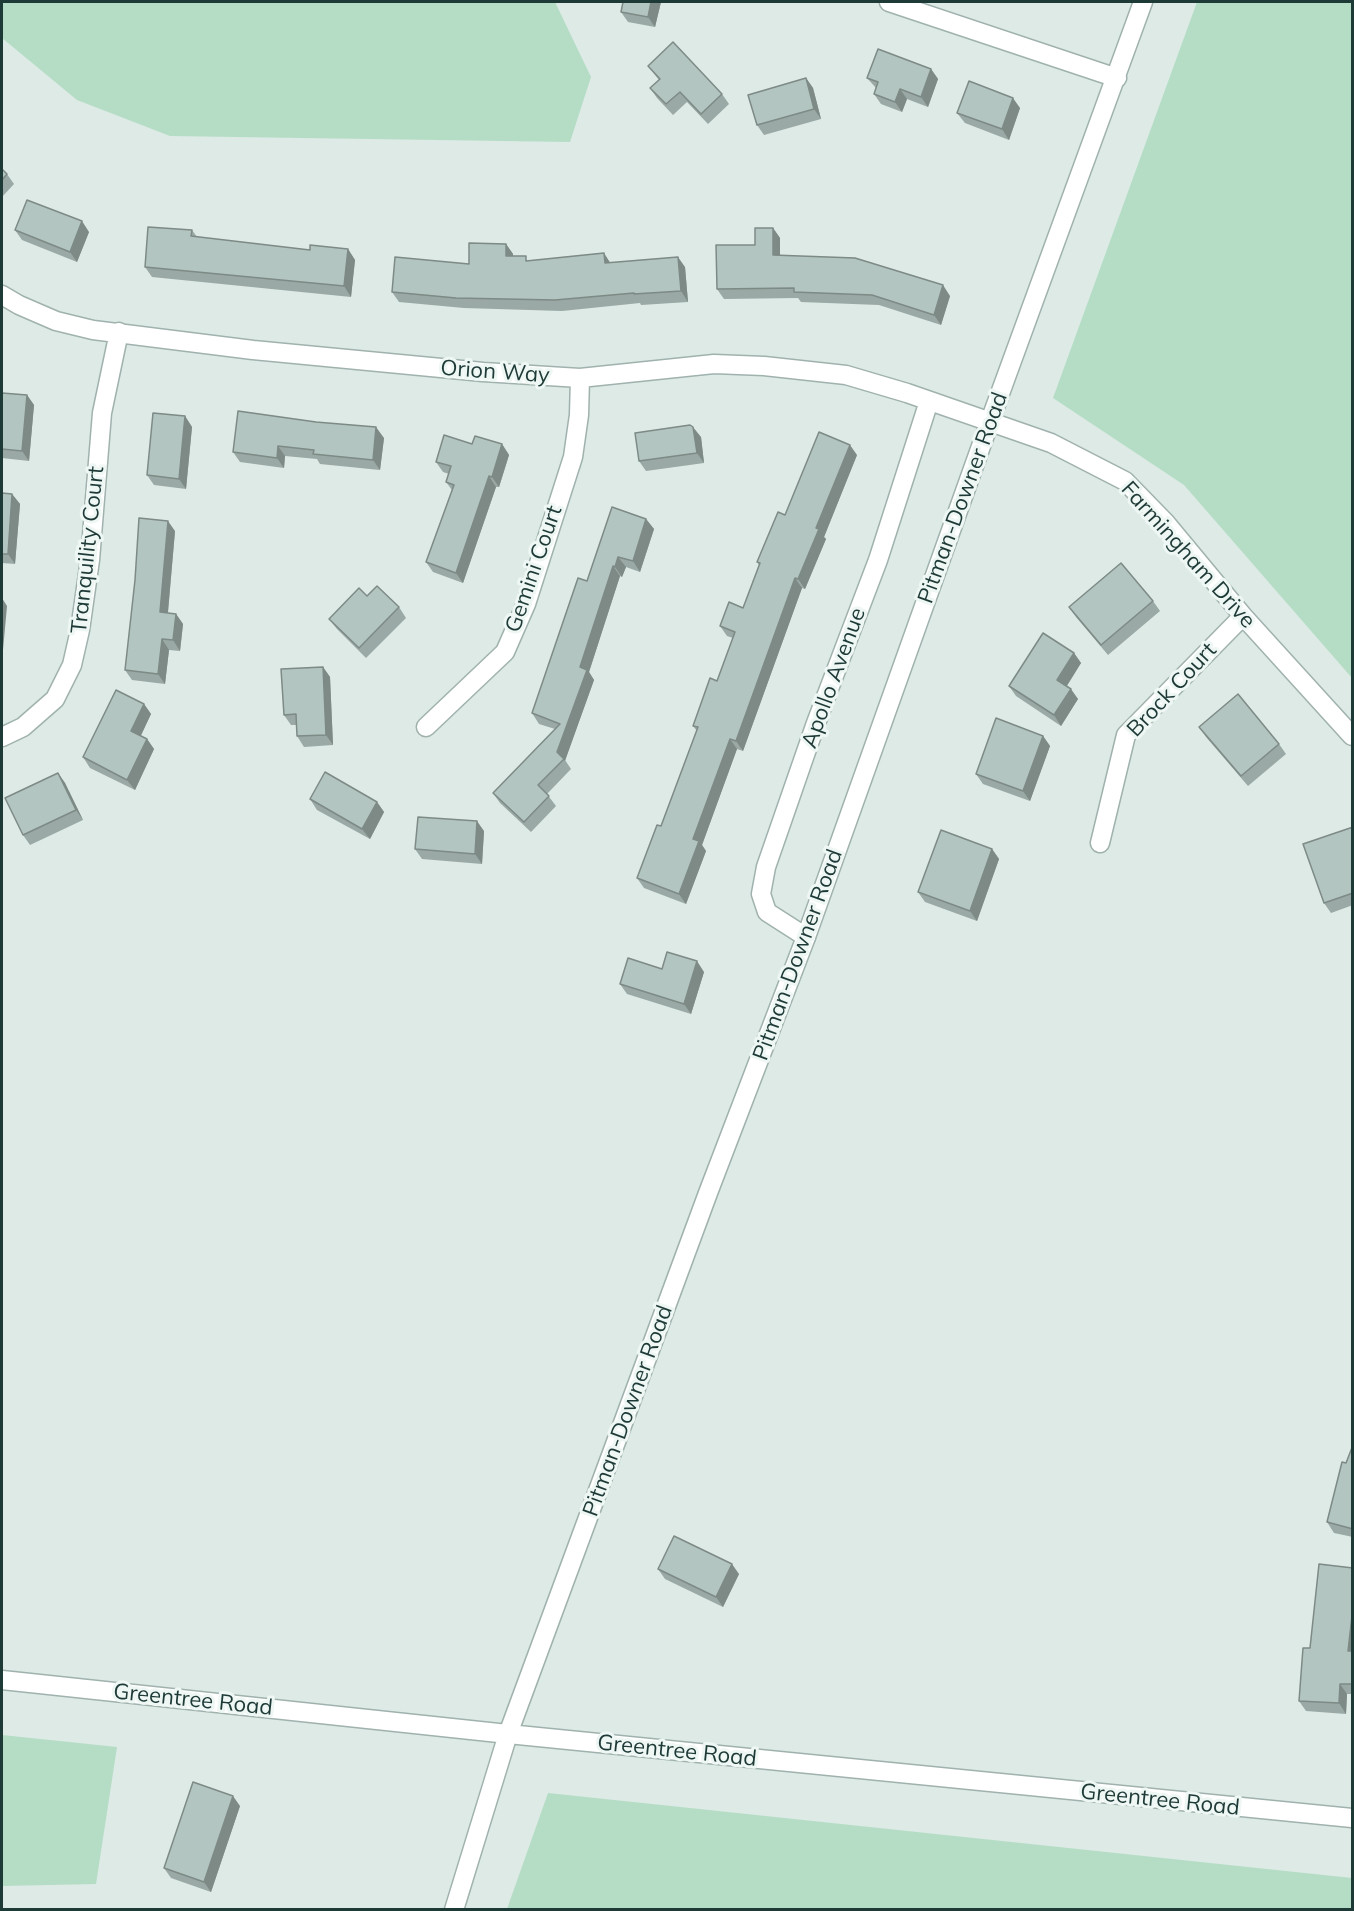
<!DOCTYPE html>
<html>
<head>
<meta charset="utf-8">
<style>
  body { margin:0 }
  #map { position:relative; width:1354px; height:1911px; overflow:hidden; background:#ddeae6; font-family:Mulish,sans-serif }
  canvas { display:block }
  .frame { position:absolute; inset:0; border:3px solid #1e3a37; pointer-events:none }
</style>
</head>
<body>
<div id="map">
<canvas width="1354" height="1911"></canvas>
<div class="frame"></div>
</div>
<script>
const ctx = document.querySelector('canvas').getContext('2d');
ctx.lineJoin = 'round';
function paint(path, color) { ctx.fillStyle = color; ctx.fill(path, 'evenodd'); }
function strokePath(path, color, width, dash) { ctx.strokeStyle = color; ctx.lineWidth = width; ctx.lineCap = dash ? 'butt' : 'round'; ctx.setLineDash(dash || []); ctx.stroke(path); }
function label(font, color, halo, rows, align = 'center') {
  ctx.font = font + ' Mulish,sans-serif'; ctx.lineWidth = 6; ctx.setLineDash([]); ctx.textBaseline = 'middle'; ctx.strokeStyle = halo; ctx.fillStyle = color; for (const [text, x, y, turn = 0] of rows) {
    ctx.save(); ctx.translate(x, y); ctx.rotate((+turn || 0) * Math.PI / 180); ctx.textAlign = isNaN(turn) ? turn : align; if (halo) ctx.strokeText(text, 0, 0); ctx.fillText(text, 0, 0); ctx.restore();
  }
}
paint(new Path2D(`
  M2 2H555L591 77 570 142 170 136 77 100 2 38Z
  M1197 2H1352V678L1184 485 1053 398Z
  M2 1735 117 1747 96 1884 2 1886Z
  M548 1793 1352 1878V1909H507Z`), '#b5ddc5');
const minor = new Path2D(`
  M889 2 1117 78
  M2 295 19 305 56 321 93 330 253 350 483 372 580 378 714 364 764 366 846 375 907 393 1051 443 1125 481 1165 522 1243 616 1352 736
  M426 727 505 652 526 604 573 457 579 415 580 378
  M2 737 23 727 55 699 72 665 80 630 90 560 102 413 119 332
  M1100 843 1126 735 1243 616
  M806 937 767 912 761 894 766 867 816 723 878 560 929 401`);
const tertiary = new Path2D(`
  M2 1680 508 1734 1352 1818
  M454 1910 508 1734 708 1193 806 937 990 421 1143 2`);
strokePath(minor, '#a0b2ae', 21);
strokePath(tertiary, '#a0b2ae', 21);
strokePath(minor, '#fff', 18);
strokePath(tertiary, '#fff', 18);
paint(new Path2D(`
  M661 2 655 27 628 22 621 12Z
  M648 66 722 94 729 104 708 124 687 102 673 115 657 98 650 88 659 80Z
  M931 69 938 79 928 107 907 99 902 112 881 104 874 94 876 88 867 78Z
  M806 78 813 88 821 119 764 135 757 125Z
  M1020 108 1009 140 965 123 957 113Z
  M2 169 7 174 14 184 2 197Z
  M773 228 780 238V255L950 296 941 325 879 305 801 302 798 298 724 299 717 289 755 245Z
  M15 230 89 232 77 262 22 240Z
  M192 230 197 237 310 250 348 249 355 260 351 297 152 277 145 267Z
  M506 244 513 254V256L529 261 610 262 685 267 688 302 641 305 640 303 562 311 464 308 399 302 392 292 469 264Z
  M2 393 27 395 34 405 29 461 2 458Z
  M238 411 384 438 380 470 320 464 317 459 285 456 284 468 240 462 233 452Z
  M185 416 192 427 186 489 154 485 147 475Z
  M701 437 704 463 646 471 639 461Z
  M472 444H502L509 455 499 487H496L463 583 433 572 426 562 452 490 446 482 449 474 443 472 436 462Z
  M857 455 824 537 826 539 805 589 802 588 743 751 737 749 702 845 706 851 686 904 644 888 637 878 661 826 697 731 693 726 717 681 733 638 727 636 720 626 743 608 759 565 757 562 785 515Z
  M2 493 12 494 20 504 15 564 2 563Z
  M646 519 654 529 640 572 626 567 622 577 620 576 589 672 594 680 565 760 571 769 547 794 556 806 531 832 500 803 493 793 555 729 539 724 532 713 587 581Z
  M175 531 168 613 176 614 183 624 180 651 169 650 165 684 132 680 125 670Z
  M367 596 399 607 406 618 366 658 337 629 329 619Z
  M1153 601 1160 611 1108 655 1076 617 1069 607Z
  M1074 653 1081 663 1067 686 1078 699 1061 726 1016 696 1009 686Z
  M323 667 330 677 333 745 304 747 297 736V725H291L284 715Z
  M144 704 151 714 140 736 147 739 154 749 135 790 90 768 83 757Z
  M1199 727 1279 744 1286 754 1248 786 1206 737Z
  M1043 736 1050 746 1030 801 983 784 976 774Z
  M58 773 65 783 83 820 30 845 23 835Z
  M310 799 377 802 384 812 370 839 317 810Z
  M1353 827V905L1331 913 1324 903Z
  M484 831 482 864 422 859 415 849Z
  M992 849 999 859 977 921 925 902 918 892Z
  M704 972 691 1014 627 994 620 984Z
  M1353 1445V1537L1334 1533 1327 1522Z
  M1353 1568V1694H1347L1346 1714 1306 1711 1299 1701 1310 1648Z
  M658 1569 739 1574 723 1607 665 1579Z
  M240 1806 211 1892 171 1878 164 1868Z`), '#9aa9a5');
paint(new Path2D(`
  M651 2H661L655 27 648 17Z
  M931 69 938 79 928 107 921 97Z
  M806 78 813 88 821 119 814 109Z
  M900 89 907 99 902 112 895 102Z
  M1013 98 1020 108 1009 140 1002 129Z
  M82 221 89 232 77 262 70 252Z
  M773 228 780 238V265L773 255Z
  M506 244 513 254V266L506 256Z
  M348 249 355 260 351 297 344 286Z
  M604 253 611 264 605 263Z
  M678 257 685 267 688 302 681 291Z
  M943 285 950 296 941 325 934 315Z
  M27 395 34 405 29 461 22 451Z
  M185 416 192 427 186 489 179 479Z
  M376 427 384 438 380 470 373 460Z
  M693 427 701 437 704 463 697 453Z
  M502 444 509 455 499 487 492 477Z
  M850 445 857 455 824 537 826 539 805 589 798 579 816 528Z
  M278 446 285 456 284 468 277 458Z
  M489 476 496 487 463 583 456 573Z
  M12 494 20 504 15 564 8 554Z
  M646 519 654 529 640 572 633 561Z
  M168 521 175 531 167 622 160 612Z
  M618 557 626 567 622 577 615 567Z
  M613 566 620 576 589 672 594 680 565 761 557 752 580 667Z
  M795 578 802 588 743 751 736 741Z
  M2 598 7 606 2 661Z
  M176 614 183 624 180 651 173 640Z
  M162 639 169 650 165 684 158 674Z
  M1074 653 1081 663 1064 690 1057 680Z
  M323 667 330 677 333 745 326 735Z
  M1071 689 1078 699 1061 726 1054 715Z
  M144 704 151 714 138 742 131 731Z
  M1043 736 1050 746 1030 801 1023 791Z
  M147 739 154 749 135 790 127 780Z
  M730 739 737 749 702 845 706 851 686 904 679 894 693 839Z
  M58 773 65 783 83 820 76 810Z
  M377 802 384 812 370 839 362 829Z
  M477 821 484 831 482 864 475 854Z
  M992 849 999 859 977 921 970 911Z
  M697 961 704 972 691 1014 684 1004Z
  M732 1564 739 1574 723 1607 716 1597Z
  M1353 1608V1658L1348 1651Z
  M1340 1684 1347 1694 1346 1714 1339 1703Z
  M233 1796 240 1806 211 1892 204 1882Z`), '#7d8a86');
const building = new Path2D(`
  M623 2H651L648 17 621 12Z
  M673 42 722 94 701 114 680 92 666 104 650 88 660 79 648 66Z
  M878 49 931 69 921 97 900 89 895 102 874 94 878 82 867 78Z
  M806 78 814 109 757 125 748 95Z
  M969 81 1013 98 1002 129 957 113Z
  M2 169 7 174 2 180Z
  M27 200 82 221 70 252 15 230Z
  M148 227 192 230 191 236 310 250V245L348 249 344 286 145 267Z
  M755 228H773V255L855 258 943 285 934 315 872 295 794 292V288L717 289 716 245H755Z
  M469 243 506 244V256H526V261L604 253 605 263 678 257 681 291 634 294V293L555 300 456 298 392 292 395 257 469 264Z
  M2 393 27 395 22 451 2 449Z
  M238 411 316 422 376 427 373 460 313 454 314 450 278 446 277 458 233 452Z
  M153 413 185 416 179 479 147 475Z
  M690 425 693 427 697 453 639 461 635 433Z
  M819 432 850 445 816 528 819 529 798 579 795 578 736 741 730 739 693 839 699 841 679 894 637 878 657 825 661 826 698 727 693 726 710 678 717 681 735 632 720 626 729 602 743 608 760 563 757 562 778 512 785 515Z
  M444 435 472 444 475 436 502 444 492 477 489 476 456 573 426 562 454 485 446 482 451 466 436 462Z
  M2 493 12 494 8 554H2Z
  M612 507 646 519 633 561 618 557 615 567 613 566 580 667 587 670 557 752 564 759 538 785 549 796 524 822 493 793 560 724 532 713 578 578 587 581Z
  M139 518 168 521 160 612 176 614 173 640 162 639 158 674 125 670 135 580Z
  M1121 563 1153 601 1101 645 1069 607Z
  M377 586 399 607 359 648 329 619 359 588 367 596Z
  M1043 633 1074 653 1057 680 1071 689 1054 715 1009 686Z
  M323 667 326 735 297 736 296 714 284 715 281 669Z
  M116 690 144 704 131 731 147 739 127 780 83 757Z
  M1238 694 1279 744 1241 776 1199 727Z
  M996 718 1043 736 1023 791 976 774Z
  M325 772 377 802 362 829 310 799Z
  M58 773 76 810 23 835 5 798Z
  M418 817 477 821 475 854 415 849Z
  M1353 827V893L1324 903 1303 844Z
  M941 830 992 849 970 911 918 892Z
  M667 952 697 961 684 1004 620 984 628 958 662 969Z
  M1353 1445V1529L1327 1522 1342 1462 1346 1463Z
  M674 1536 732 1564 716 1597 658 1569Z
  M1319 1564 1353 1568V1607L1348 1651H1353V1684H1340L1339 1703 1299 1701 1303 1648H1310Z
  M193 1782 233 1796 204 1882 164 1868Z`);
paint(building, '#b3c5c0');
strokePath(building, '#7d8a86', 1.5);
label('22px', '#1e3a37', '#eef7f4', [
  ["Orion Way",495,372,4],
  ["Pitman-Downer Road",963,498,-70],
  ["Tranquility Court",88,550,-84],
  ["Farmingham Drive",1188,555,48],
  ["Gemini Court",534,569,-71],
  ["Apollo Avenue",834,678,-70],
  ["Brock Court",1172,690,-47],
  ["Pitman-Downer Road",798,955,-70],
  ["Pitman-Downer Road",628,1411,-70],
  ["Greentree Road",193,1700,6],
  ["Greentree Road",677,1751,6],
  ["Greentree Road",1160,1800,6]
]);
</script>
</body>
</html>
